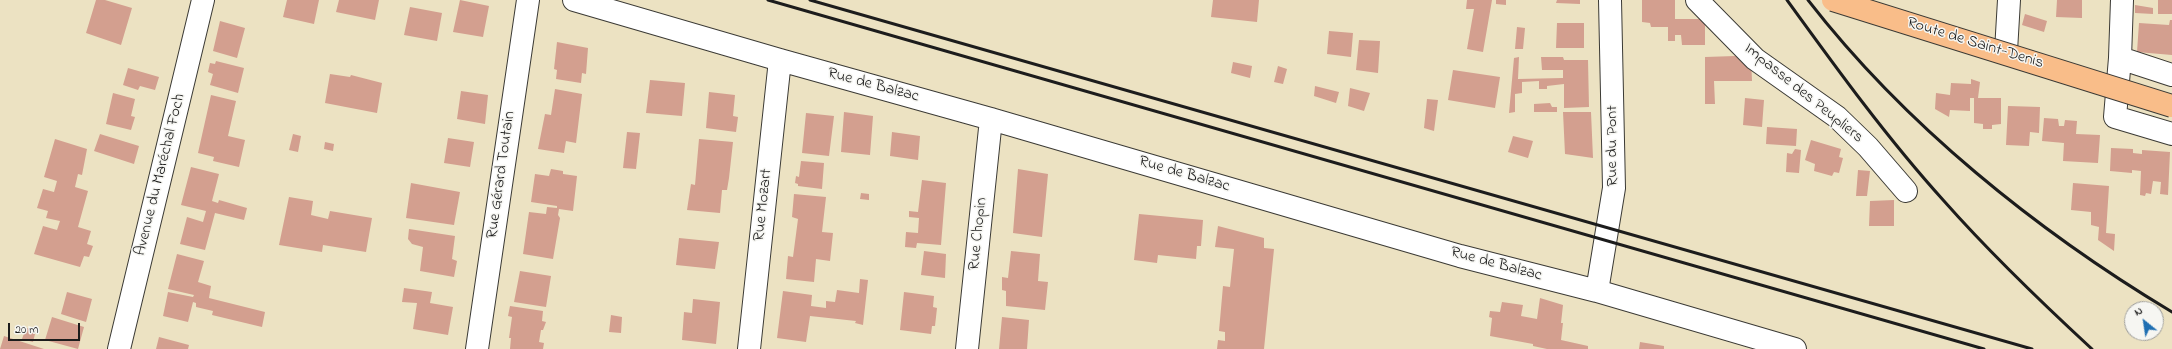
<!DOCTYPE html>
<html>
<head>
<meta charset="utf-8">
<style>
  body { margin:0 }
  #map { position:relative; width:2172px; height:349px; overflow:hidden; background:#ece2c2; font-family:"Indie Flower",sans-serif }
  canvas { display:block }
  .north { position:absolute; left:2124px; top:301px; width:40px; height:40px; box-sizing:border-box; background:#f6f6f2; border:1px solid #9f9f9c; border-radius:50%; rotate:330deg; font-size:11px; font-weight:700; line-height:16px; text-align:center; color:#1c1c1c }
  .north::after { content:''; display:block; margin:auto; width:14px; height:18px; background:#1f6fb2; clip-path:polygon(50% 0,100% 100%,50% 72%,0 100%) }
  .scale { position:absolute; left:8px; top:323px; width:72px; height:18px; box-sizing:border-box; border:2px solid #1c1c1c; border-top:0; padding-left:5px; font-size:12px; line-height:14px; white-space:nowrap; color:#1c1c1c; -webkit-text-stroke:3px #f6f6f2; paint-order:stroke }
</style>
</head>
<body>
<div id="map">
<canvas width="2172" height="349"></canvas>
<div class="north">N</div>
<div class="scale">20 m</div>
</div>
<script>
const ctx = document.querySelector('canvas').getContext('2d');
ctx.lineJoin = 'round';
function paint(path, color) { ctx.fillStyle = color; ctx.fill(path, 'evenodd'); }
function strokePath(path, color, width, dash) { ctx.strokeStyle = color; ctx.lineWidth = width; ctx.lineCap = dash ? 'butt' : 'round'; ctx.setLineDash(dash || []); ctx.stroke(path); }
function label(font, color, halo, rows, align = 'center') {
  ctx.font = font + ' "Indie Flower",sans-serif'; ctx.lineWidth = 3; ctx.setLineDash([]); ctx.textBaseline = 'middle'; ctx.strokeStyle = halo; ctx.fillStyle = color; for (const [text, x, y, turn = 0] of rows) {
    ctx.save(); ctx.translate(x, y); ctx.rotate((+turn || 0) * Math.PI / 180); ctx.textAlign = isNaN(turn) ? turn : align; if (halo) ctx.strokeText(text, 0, 0); ctx.fillText(text, 0, 0); ctx.restore();
  }
}
paint(new Path2D(`
  M96 0H105L132 8 121 45 86 33Z
  M287 0H319L314 24 283 17Z
  M339 0H379L375 20 336 12Z
  M460 0 489 6 483 37 453 32Z
  M1213 0H1259L1257 22 1211 17Z
  M1467 0H1492L1483 52 1467 49 1474 9H1466Z
  M1496 0H1506V5L1496 4Z
  M1557 0H1580V4L1556 3Z
  M1642 0H1675V19H1705V45H1682L1681 35H1675V41H1668V27H1651L1650 23 1642 22Z
  M2057 0H2082V18L2056 17Z
  M2158 0H2172V14H2158Z
  M2135 5 2153 8V14L2135 13Z
  M410 7 442 13 437 41 404 35Z
  M2025 14 2047 21 2044 32 2022 25Z
  M2170 20H2172V55L2137 52 2139 23 2169 25Z
  M220 21 245 28 237 58 213 51Z
  M1557 23H1584V48H1556Z
  M1517 27 1525 28 1523 49H1515Z
  M1329 31 1353 33 1351 57 1327 54Z
  M1359 40 1380 41 1378 73 1356 70Z
  M557 42 588 48 586 74 582 73 581 83 556 79 557 70 554 69Z
  M1735 56 1751 58 1752 81H1714L1715 104H1705V57Z
  M1519 57 1518 79 1563 78V70H1542L1541 57H1563L1564 60H1588L1589 107 1564 108V84L1547 86V89H1539V81L1522 82V93L1515 94V112L1509 113 1514 58Z
  M216 61 244 68 238 93 210 85 213 74 208 72 210 63 215 64Z
  M1233 62 1252 66 1250 78 1231 73Z
  M1278 66 1287 69 1283 84 1274 82Z
  M128 68 159 77 155 90 140 86 138 90 123 85Z
  M1453 70 1500 77 1495 108 1448 100Z
  M330 74 350 77 351 75 382 83 377 113 325 103Z
  M1971 79 1980 82 1978 98H2001V124L1992 125V129H1983V124L1974 123V98H1970V111L1950 110 1949 117 1935 109 1936 93 1950 95 1951 83 1971 84Z
  M650 80 685 83 682 116 646 113Z
  M1315 86 1339 92 1336 103 1314 96Z
  M1350 88 1370 93 1364 111 1348 106Z
  M555 89 582 94 576 143 566 141 564 153 538 149 545 114 551 115Z
  M461 91 488 95 485 124 457 119Z
  M709 92 735 95 733 116 738 117 736 132 706 128Z
  M113 93 135 99 131 116 135 117 131 130 106 124Z
  M211 95 236 101 228 136 245 140 239 167 213 161 214 157 198 153Z
  M1745 98 1764 100 1762 127 1743 125Z
  M1427 99 1438 100 1434 131 1424 128Z
  M1550 103 1552 107H1557V112H1534V104Z
  M2008 106 2040 107 2039 133 2030 132 2029 146 2006 145Z
  M844 112 873 116 870 155 841 152Z
  M1563 112H1591L1593 158 1565 154Z
  M806 113 834 116 829 156 802 153Z
  M2044 118 2058 119 2059 126H2064L2065 120 2077 121 2076 134 2100 135 2098 163 2063 161 2064 143 2042 141Z
  M1767 127 1797 129 1796 146 1766 144Z
  M627 132 640 133 636 169 623 168Z
  M892 132 920 136 918 160 890 156Z
  M100 134 139 146 134 164 94 151Z
  M293 134 301 136 298 152 289 150Z
  M1513 136 1533 141 1528 158 1508 152Z
  M448 138 474 142 470 167 444 163Z
  M55 139 87 149 82 175 78 174 75 187 88 191 78 227 91 231 87 244 93 246 89 257 84 256 80 267 34 254 43 226 57 230 60 221 46 218 48 211 37 208 43 189 54 192 57 181 44 177Z
  M699 139 733 142 729 178 727 190H722L720 213 687 210 691 184 695 185Z
  M1811 140 1841 149 1839 157 1843 158 1839 173 1834 172 1832 176 1814 171 1815 164 1805 160Z
  M325 142 334 144 333 151 324 149Z
  M2111 148 2133 149V153L2142 154V150L2170 152 2168 195 2160 194 2161 182 2153 181 2151 194 2146 193 2145 196 2140 195 2141 171 2132 170V173L2110 171Z
  M1795 149 1801 150 1799 173 1786 172 1787 153 1792 154Z
  M801 161 824 163 822 189 798 186V184L795 183 796 176 799 177Z
  M191 167 219 174 212 201 218 203 219 200 247 208 244 220 215 213 205 250 180 244 187 217 203 222 206 211 181 205Z
  M551 169 563 171V174L577 176 573 211 559 209 558 215 560 218 553 259 523 254 529 212 546 214 547 207 557 208V206L531 202 535 174 549 176Z
  M1018 169 1048 174 1042 237 1013 233Z
  M1858 170 1870 171 1867 196H1856Z
  M922 180 946 183 941 245 917 243 916 248 905 247 906 232 918 233 919 218 909 217V211L918 212Z
  M411 183 460 192 454 225 406 218Z
  M2073 183 2109 186 2106 233 2115 234 2114 251 2098 240 2099 227 2091 225V212L2071 210Z
  M861 193 869 194V200L860 199Z
  M794 194 826 197 822 232 833 233 830 261 816 259 814 282 786 279 788 256 793 257 798 219 792 217Z
  M289 197 313 201 311 215 328 219 330 211 372 218 366 252 323 245 322 252 279 245Z
  M1894 200V226H1869L1870 201Z
  M1139 214 1203 220 1201 246H1197L1196 259 1158 255 1157 263 1134 260Z
  M1218 226 1264 238V248L1274 249 1264 349H1217L1218 340 1225 341V332L1219 331 1223 286 1230 287 1234 249 1215 247Z
  M409 229 455 236 452 259 457 261 454 277 420 271 423 247 412 244 408 239Z
  M679 238 719 242 715 269 676 265Z
  M924 251 946 254 945 278 921 275Z
  M1011 251 1040 254 1038 281 1048 282 1045 310 1006 306V291L1002 290V277L1008 278Z
  M177 254 204 261 198 282 211 286 209 298 265 312 262 327 212 315 213 311 196 307V303L193 302 188 322 163 316 168 292 193 297 194 295 168 289Z
  M520 271 551 276 546 307 514 302Z
  M860 279 868 280 863 325 855 323 856 321 810 316 806 342 777 338 783 291 812 295 811 306 826 308V301L835 302 837 290 859 293Z
  M404 288 432 292 430 303 453 307 448 335 413 329 417 303 402 302Z
  M67 292 92 299 86 322 61 314Z
  M904 292 934 296 933 307 937 308 935 326H932L931 334 900 330Z
  M1540 298 1563 305 1561 323H1563L1561 340 1588 346V349H1547L1533 346V344L1490 336 1492 318 1489 317 1490 311 1500 312 1502 302 1523 305 1521 316 1537 319Z
  M693 299 720 302 716 344 682 340 684 312 692 313Z
  M510 306 543 311 542 321 546 322 543 330H541L539 342 544 343 543 349H510L511 338H509L512 317 508 316Z
  M611 315 622 317 621 333 609 332Z
  M52 317 84 327 78 349 45 340Z
  M1002 317 1029 320 1027 349H999Z
  M26 328 36 330 33 342 22 339Z
  M4 336 44 349H0Z
  M159 337 189 345 188 349H156Z
  M1640 342 1664 346V349H1639Z`), '#d39f8f');
const minor = new Path2D(`
  M574 0 780 60 991 119 1460 256 1597 291 1795 349
  M1697 0 1755 59 1837 117 1868 147 1906 191
  M2006 51 2009 0
  M2120 58 2122 0
  M2172 75 2120 58 2115 117 2172 134
  M1597 291 1614 188 1610 0
  M119 349 203 0
  M477 349 528 0
  M749 349 780 60
  M967 349 991 119`);
strokePath(minor, '#3b3a35', 24);
strokePath(minor, '#fff', 22);
strokePath(new Path2D(`
  M768 0 1984 349
  M810 0 2032 349
  M1787 0C1837 69 1887 138 1944 201 1990 253 2041 302 2092 349
  M1808 0C1905 125 2037 231 2172 312`), '#1c1c1c', 3);
const majorBridge = new Path2D(`
  M1833 0 2172 106`);
strokePath(majorBridge, '#3b3a35', 24, []);
strokePath(majorBridge, '#f9bd89', 22);
label('16px', '#1c1c1c', '#f6f6f2', [
  ["Route de Saint-Denis",1975,44,17],
  ["Rue de Balzac",873,86,15],
  ["Impasse des Peupliers",1803,94,39],
  ["Rue du Pont",1613,146,-90],
  ["Avenue du Maréchal Foch",161,175,-76],
  ["Rue Gérard Toutain",502,175,-82],
  ["Rue de Balzac",1184,175,16],
  ["Rue Mozart",764,205,-84],
  ["Rue Chopin",979,234,-84],
  ["Rue de Balzac",1496,265,15]
]);
</script>
</body>
</html>
